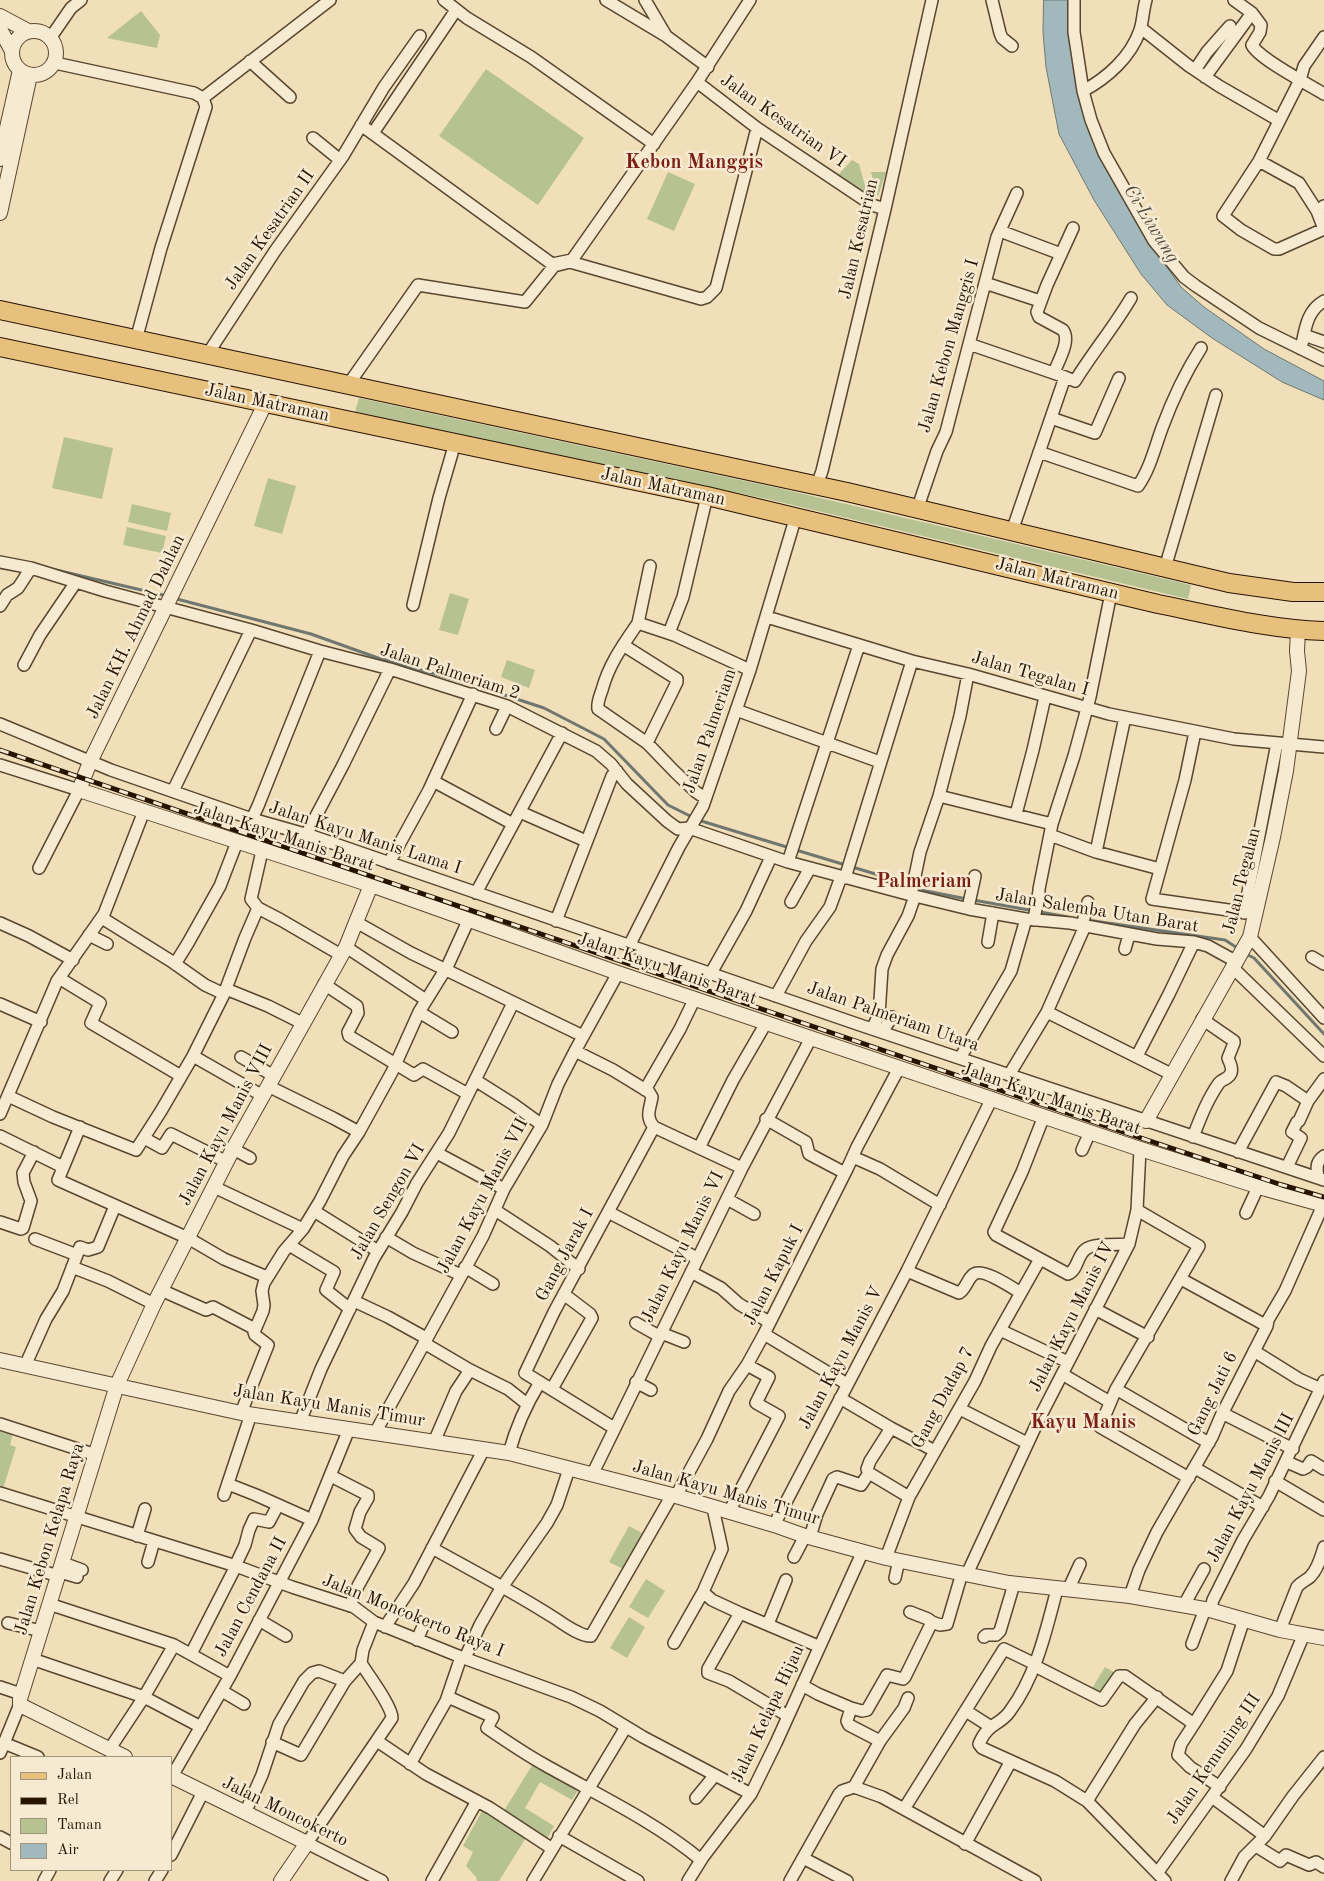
<!DOCTYPE html>
<html>
<head>
<meta charset="utf-8">
<style>
  body { margin:0 }
  #map { position:relative; width:1324px; height:1881px; overflow:hidden; background:#f1dfba; font-family:"Old Standard TT",serif }
  canvas { display:block }
  .legend { position:absolute; left:10px; top:1756px; width:162px; height:115px; box-sizing:border-box; background:#f6ead2; border:1px solid #a3947e; margin:0; padding:6px 9px; list-style:none; font-size:15px; color:#261300 }
  .legend li { display:flex; align-items:center; gap:10px; height:25px }
  .legend b { width:25px; border:1px solid #a3947e }
</style>
</head>
<body>
<div id="map">
<canvas width="1324" height="1881"></canvas>
<ul class="legend">
<li><b style="height:6px;background:#e8c07d"></b>Jalan</li>
<li><b style="height:6px;background:#261300"></b>Rel</li>
<li><b style="height:14px;background:#b7c292"></b>Taman</li>
<li><b style="height:14px;background:#a1b9bc"></b>Air</li>
</ul>
</div>
<script>
const ctx = document.querySelector('canvas').getContext('2d');
ctx.lineJoin = 'round';
function paint(path, color) { ctx.fillStyle = color; ctx.fill(path, 'evenodd'); }
function strokePath(path, color, width, dash) { ctx.strokeStyle = color; ctx.lineWidth = width; ctx.lineCap = dash ? 'butt' : 'round'; ctx.setLineDash(dash || []); ctx.stroke(path); }
function label(font, color, halo, rows, align = 'center') {
  ctx.font = font + ' "Old Standard TT",serif'; ctx.lineWidth = 5; ctx.setLineDash([]); ctx.textBaseline = 'middle'; ctx.strokeStyle = halo; ctx.fillStyle = color; for (const [text, x, y, turn = 0] of rows) {
    ctx.save(); ctx.translate(x, y); ctx.rotate((+turn || 0) * Math.PI / 180); ctx.textAlign = isNaN(turn) ? turn : align; if (halo) ctx.strokeText(text, 0, 0); ctx.fillText(text, 0, 0); ctx.restore();
  }
}
paint(new Path2D(`
  M141 11 160 35 157 48 107 38Z
  M486 69 584 138 538 205 439 136Z
  M764 125 839 174 852 160 859 164 869 200 761 130Z
  M668 172 695 184 674 231 647 219Z
  M871 172H886L878 197Z
  M359 398 778 488 1191 585 1188 599 767 499 355 412Z
  M64 437 113 448 102 499 52 488Z
  M268 478 296 486 282 534 254 526Z
  M132 504 171 513 167 531 128 522Z
  M127 527 166 536 162 553 123 545Z
  M450 593 469 599 458 635 439 630Z
  M507 660 535 670 529 688 501 677Z
  M0 1429 13 1433 10 1445 16 1447 3 1489 0 1488Z
  M629 1526 642 1533 623 1569 609 1562Z
  M646 1579 665 1591 648 1618 629 1607Z
  M629 1617 645 1627 627 1658 610 1648Z
  M1105 1667 1117 1674 1103 1698 1091 1690Z
  M534 1762 579 1789 572 1800 540 1782 525 1808 554 1826 546 1841 502 1814Z
  M483 1809 527 1836 499 1881H477L476 1877 466 1866 473 1852 463 1846Z`), '#b7c292');
const water = new Path2D(`
  M1044 0H1070L1081 104 1159 256 1181 287 1204 307 1264 349 1324 381V400L1282 382 1212 338 1167 305 1141 274 1094 200 1059 134 1046 67 1043 32Z`);
paint(water, '#a1b9bc');
strokePath(water, '#707771', 1);
strokePath(new Path2D(`
  M56 570 167 596
  M173 598 311 634 378 658 474 685 544 708 604 739 668 805 692 817
  M698 820 790 848
  M796 850 882 876 921 890 967 899
  M973 900 1068 917
  M1087 920 1225 940 1239 949
  M1246 954 1254 958 1324 1034`), '#707771', 3);
const minor = new Path2D(`
  M444 0 467 18 531 57 654 144
  M606 0 666 36 708 67
  M645 0 665 34
  M750 0 697 82 757 128 872 205 885 209
  M992 0 1000 33 1002 38 1012 46
  M1074 0V32L1083 91 1091 120 1104 153 1154 241 1184 277 1196 286 1259 328 1324 360
  M1234 0 1252 13 1261 25 1260 32 1252 45C1259 59 1308 84 1324 94
  M1141 28 1189 66 1219 86 1278 120
  M51 37 71 8 81 0
  M250 61 290 97
  M55 63 194 93 203 98
  M1195 70 1207 52 1230 26
  M1205 77 1252 13
  M1083 91C1107 78 1131 57 1140 30 1143 21 1143 10 1146 0
  M203 98 330 0
  M361 125 552 264 572 260 697 82
  M373 133 456 10
  M313 138 340 160
  M1259 161 1299 183 1317 211
  M1324 206 1317 211 1324 229
  M1324 229 1279 249H1274L1241 230 1223 216 1259 161 1300 80 1304 66 1324 37
  M1000 231 1061 254
  M985 283 1040 301
  M1304 335 1324 342
  M136 340 161 248 206 107 203 98
  M969 344 1065 377 1012 531
  M1301 349C1305 331 1306 311 1324 301
  M207 355 275 251 343 156 384 87 420 36
  M1054 373C1058 361 1071 341 1063 330L1039 317 1037 312 1047 285 1073 228
  M1065 377 1075 381C1093 352 1114 327 1131 298
  M348 385 418 285 525 302 554 266 570 262 701 299 707 297 716 288 757 128
  M1051 418 1095 433 1119 378
  M1039 452 1138 486C1150 469 1155 447 1162 428 1172 401 1185 373 1201 348
  M817 485 822 471 885 209 932 0
  M917 510 937 451 946 432 997 237 1017 193
  M0 562 31 568 105 591 251 630 320 651 390 669 507 706 596 751 611 764 627 784 667 821 678 829 689 828 788 862 911 895 969 909 1026 919 1070 923 1157 939 1194 942 1208 946 1237 962
  M1165 568 1216 395
  M413 605 439 498 455 443
  M0 606 7 595 18 588 31 568
  M767 617 912 661 968 674 1109 714 1234 739 1324 747
  M638 623 650 566
  M669 633 683 597 707 496
  M623 645 677 679V682L647 743
  M24 665 40 635 76 582
  M736 710 880 762
  M0 724 111 770 252 819 312 836 860 1025 1324 1180
  M496 729 507 706
  M1195 732 1185 780 1152 899 1256 914
  M0 765 79 790 39 868
  M433 781 513 824
  M173 791 251 630
  M939 796 1052 824
  M705 798 696 792 675 772 647 743 598 709C597 702 600 696 602 690 609 664 623 645 638 623L674 635 750 670
  M520 812 586 841
  M1016 814 1033 750 1045 697
  M252 819 258 806 320 651
  M306 835 343 765 390 669
  M1050 835 1096 852 1160 869
  M262 851 251 899 258 908 281 920 341 955
  M1096 852 1125 717
  M788 862 859 645
  M389 863 429 790 473 694
  M845 878 912 661
  M1039 889 1052 824 1074 756 1090 697 1111 593
  M476 893 562 733
  M911 895 920 852 939 796 960 716 968 674
  M791 902 810 868
  M968 908 975 876
  M1244 913 1277 743
  M102 918 171 961 205 985 224 994
  M1034 920 1039 891
  M556 921 612 776 617 771
  M356 922 411 953 583 1036
  M0 923 29 936 73 960
  M1082 926 1088 902
  M89 935 107 944
  M1250 937 1324 1018
  M988 942 993 913
  M629 946 679 847 703 806 750 670 796 516
  M346 947 426 1000
  M1125 949 1129 935
  M1312 957 1324 964
  M175 964 188 943 220 886 237 842
  M448 965 468 921
  M1233 968 1324 1056
  M711 973 746 911 771 857
  M59 978 100 1003 91 1023 181 1076
  M324 984 357 1006 358 1013 348 1032 349 1036 414 1075 423 1069 468 1094
  M226 989 268 1006 302 1023
  M776 996 806 941 830 907 841 877
  M0 1004 41 1022
  M419 1012 452 1032
  M1047 1012 1171 1074
  M872 1029 879 1015 882 969 887 955 908 916 915 896
  M882 1032 892 1017
  M575 1051 613 1070 649 1092 652 1097C650 1109 645 1117 654 1127L742 1168
  M193 1056 263 1096
  M1137 1056 1169 994 1194 942
  M241 1057 274 1076
  M960 1058 1011 971 1026 919
  M1009 1075 1047 1012 1085 926
  M475 1080 513 1104 542 1125
  M268 1086 333 1118 359 1132
  M645 1090 680 1029 695 998
  M8 1096 53 1117 136 1150 161 1111 193 1056 224 994 245 938 258 908
  M0 1114 57 981 104 914 144 811
  M1044 1116 1022 1172 994 1232 996 1235 1068 1274C1078 1270 1077 1255 1086 1249 1094 1243 1118 1245 1129 1244
  M766 1119 806 1142 809 1154 845 1173
  M80 1127 58 1180 188 1238 224 1259 267 1277
  M0 1136 63 1167
  M1193 1137C1200 1119 1207 1100 1219 1083 1223 1078 1228 1080 1231 1073 1233 1067 1230 1064 1228 1058L1234 1043V1041L1202 1019
  M144 1138 162 1148 171 1134 227 1162
  M699 1148 733 1080 766 1023
  M233 1149 250 1158
  M1082 1150 1090 1132
  M1238 1152 1276 1082 1286 1086 1308 1101
  M437 1153 504 1189
  M853 1157 880 1169 940 1205
  M1287 1167 1301 1138 1292 1132 1297 1122 1299 1121 1308 1101 1324 1079
  M1318 1178C1317 1169 1315 1162 1324 1156
  M214 1187 303 1229
  M727 1199 754 1214
  M495 1210 550 1246 579 1269
  M1137 1210 1199 1246 1116 1389 1100 1427 1189 1478
  M314 1211 378 1251
  M608 1212 697 1258
  M1246 1213 1258 1187
  M0 1222 21 1229 23 1228 31 1201 24 1182 23 1173 34 1152
  M386 1237 413 1253 461 1275
  M35 1239 77 1255
  M289 1245 334 1272 326 1290 350 1309
  M72 1267 108 1281 154 1304
  M465 1267 493 1284
  M907 1271 959 1293C966 1289 967 1279 974 1274 983 1268 1011 1287 1021 1293
  M691 1272 721 1288 739 1304 769 1322
  M1181 1279 1267 1326
  M161 1290 206 1310 213 1307 255 1329
  M354 1301 388 1317 426 1338
  M1095 1309 1148 1337
  M636 1323 659 1336
  M1000 1330 1068 1362
  M661 1333 684 1342
  M764 1334 847 1384
  M424 1343 470 1370 508 1389 527 1404
  M1254 1351 1299 1379 1321 1389
  M25 1366 46 1319 63 1291 80 1247 88 1250 98 1247 115 1206
  M1062 1374 1110 1402
  M636 1382 651 1390
  M552 1389 592 1318 590 1314 565 1295
  M1116 1389 1209 1443
  M840 1398 891 1428 935 1451
  M960 1409 1027 1443
  M241 1413 268 1345 255 1335 254 1332 263 1311 264 1305 262 1291 264 1283 284 1251 303 1229 320 1201 343 1156 359 1132 392 1072 419 1012 445 970
  M1222 1413 1293 1449
  M300 1422 321 1369 374 1258 402 1212 417 1183 449 1133 513 1003
  M0 1424 96 1455
  M614 1428 525 1373 554 1312 654 1127
  M891 1428 870 1461 867 1469 869 1473 909 1497
  M375 1433 483 1236 504 1189 542 1125 558 1084 575 1051 618 973
  M434 1442 456 1391 470 1370
  M509 1453C516 1427 526 1405 540 1382
  M1287 1462 1303 1469 1307 1467 1311 1461 1324 1469
  M1195 1468 1263 1507
  M592 1475 742 1168 811 1038
  M331 1476 368 1495V1498L360 1512 355 1529 361 1537 379 1548 358 1586 350 1606
  M1275 1481 1324 1510
  M228 1484 256 1495 312 1520
  M0 1493 236 1566 292 1587 354 1607 374 1622 461 1657 571 1697 600 1711 643 1737 751 1794
  M224 1495 251 1414
  M676 1496 707 1439 729 1391 747 1365 764 1334 848 1167 857 1147 899 1068
  M729 1512 779 1416 756 1403 769 1377 747 1365
  M774 1525 907 1271 992 1098
  M137 1536 145 1509
  M810 1537 817 1514 833 1479 837 1477 861 1485 869 1473
  M432 1548C473 1571 516 1593 556 1619 565 1625 580 1636 591 1636L672 1495
  M794 1557 805 1536
  M886 1558 909 1497 975 1381 991 1346 1040 1259
  M0 1559 59 1576
  M148 1562 154 1541
  M237 1562 245 1545 249 1530 254 1519 269 1522 278 1505
  M63 1563 82 1570
  M60 1572 77 1577
  M967 1574 1039 1419 1129 1244 1137 1210 1140 1149
  M895 1578 899 1560
  M1057 1589C1046 1631 1036 1676 1010 1711 1000 1726 988 1722 979 1744L982 1748 1055 1781 1087 1801 1165 1881
  M1068 1590 1080 1564
  M703 1592 712 1600 740 1613 818 1646
  M1130 1596 1139 1570 1157 1532 1212 1437 1221 1416 1267 1326 1268 1320 1285 1291 1323 1205
  M49 1604 174 1645 230 1676
  M1184 1605 1204 1569
  M1210 1610 1213 1600 1243 1540 1269 1496 1324 1381
  M910 1612 928 1619 932 1622
  M740 1613 708 1669V1673L729 1681 788 1716
  M259 1620 286 1636
  M374 1622 363 1650 361 1663C368 1675 392 1706 392 1718L307 1843 382 1881
  M8 1623 41 1631
  M768 1624 786 1580
  M385 1627 414 1583 484 1449
  M1280 1630 1297 1587C1301 1582 1305 1581 1310 1577 1318 1569 1321 1557 1324 1547
  M984 1637 986 1635H996L1000 1631 1014 1584
  M417 1640 424 1624
  M674 1643 703 1592 722 1549 713 1508
  M1192 1644 1205 1609
  M191 1654 236 1566
  M465 1658 480 1625 500 1590 547 1523 557 1505 569 1469
  M32 1659 144 1697 201 1727
  M1035 1666 1102 1700 1119 1676H1125L1194 1724 1227 1671 1244 1619
  M802 1685 818 1694 851 1708 847 1721 849 1725 880 1741
  M0 1687 21 1694
  M222 1691 244 1704
  M448 1697 493 1717 487 1728C506 1741 525 1754 545 1765 598 1795 654 1821 701 1860
  M851 1708 862 1711 867 1710 887 1675 903 1679 905 1677 932 1622 940 1625 947 1624 962 1573
  M966 1711 991 1727
  M1194 1724 1181 1744 1178 1755 1190 1767 1220 1787
  M377 1741 426 1774 490 1808 551 1848
  M272 1742 301 1755 345 1681
  M4 1743 38 1757
  M109 1750 144 1697 174 1645
  M0 1753 20 1704
  M410 1764 446 1701 461 1657
  M171 1778 230 1676 312 1520 349 1429
  M854 1787 880 1741 904 1708 908 1698
  M1212 1797 1265 1836
  M696 1798 715 1775
  M1087 1801 1135 1724 1157 1697
  M904 1809 1004 1649 1035 1664
  M245 1813 262 1775 279 1724 304 1681 312 1673 319 1671 345 1681 361 1663
  M559 1836 638 1881
  M0 1837 11 1843
  M965 1844 1011 1761
  M1256 1846 1280 1861 1286 1855 1309 1865 1316 1862 1324 1867
  M171 1855 203 1792
  M803 1858 847 1881
  M1158 1872 1246 1749 1278 1696 1304 1634
  M44 1881 50 1870
  M110 1881 117 1870
  M155 1881 162 1870
  M432 1881 477 1801
  M533 1881 626 1727
  M688 1881 703 1857 751 1794 776 1743 863 1551
  M790 1881 839 1794 842 1791 854 1787 882 1797 1035 1881
  M1231 1881 1244 1857 1265 1836 1293 1796 1324 1757`);
const tertiary = new Path2D(`
  M0 16 28 31
  M0 29 12 51
  M12 53a22 22 0 1 1 44 0a22 22 0 1 1-44 0Z
  M0 159 20 70
  M0 213 30 75
  M266 402 90 762 79 790 371 885 618 973 1134 1147 1266 1189 1324 1205
  M1146 1121 1250 937 1273 837 1286 771 1299 671 1297 651 1298 630
  M0 1360 241 1413 509 1453 676 1496 774 1525 805 1536 886 1558 1009 1583 1130 1596 1210 1610 1280 1630 1324 1638
  M125 1757 24 1707 20 1704V1699L117 1385 154 1304 233 1149 346 947 371 885
  M171 1776 307 1843 281 1881`);
const primary = new Path2D(`
  M0 310 847 492 1229 583 1293 592H1324
  M0 347 707 496 1158 604C1213 615 1267 629 1324 631`);
strokePath(minor, '#59462e', 14);
strokePath(tertiary, '#59462e', 16);
strokePath(primary, '#261300', 20);
strokePath(minor, '#f6ead2', 11);
strokePath(tertiary, '#f6ead2', 14);
strokePath(primary, '#e8c07d', 18);
const rail = new Path2D(`
  M0 750 1138 1137 1282 1185 1324 1197`);
strokePath(rail, '#261300', 5);
strokePath(rail, '#f6ead2', 3, [9]);
label('18px', '#261300', '#f6ead2', [
  ["Jalan Kesatrian VI",783,121,35],
  ["Jalan Kesatrian II",270,230,-55],
  ["Jalan Kesatrian",859,239,-77],
  ["Jalan Kebon Manggis I",949,346,-74],
  ["Jalan Matraman",267,403,12],
  ["Jalan Matraman",663,487,12],
  ["Jalan Matraman",1057,579,14],
  ["Jalan KH. Ahmad Dahlan",136,627,-64],
  ["Jalan Palmeriam 2",450,672,18],
  ["Jalan Tegalan I",1030,674,16],
  ["Jalan Palmeriam",710,731,-71],
  ["Jalan Kayu Manis Barat",284,837,18],
  ["Jalan Kayu Manis Lama I",365,838,18],
  ["Jalan Tegalan",1242,881,-76],
  ["Jalan Salemba Utan Barat",1097,911,9],
  ["Jalan Kayu Manis Barat",667,969,19],
  ["Jalan Palmeriam Utara",893,1017,19],
  ["Jalan Kayu Manis Barat",1051,1099,19],
  ["Jalan Kayu Manis VIII",226,1125,-62],
  ["Jalan Kayu Manis VII",483,1196,-62],
  ["Jalan Sengon VI",388,1202,-60],
  ["Jalan Kayu Manis VI",683,1247,-64],
  ["Gang Jarak I",565,1255,-62],
  ["Jalan Kapuk I",774,1275,-63],
  ["Jalan Kayu Manis IV",1072,1317,-63],
  ["Jalan Kayu Manis V",841,1358,-62],
  ["Gang Jati 6",1213,1394,-64],
  ["Gang Dadap 7",943,1398,-62],
  ["Jalan Kayu Manis Timur",329,1406,9],
  ["Jalan Kayu Manis III",1251,1488,-62],
  ["Jalan Kayu Manis Timur",726,1493,16],
  ["Jalan Kebon Kelapa Raya",50,1539,-73],
  ["Jalan Cendana II",251,1597,-62],
  ["Jalan Moncokerto Raya I",413,1616,22],
  ["Jalan Kelapa Hijau",768,1714,-65],
  ["Jalan Kemuning III",1214,1759,-56],
  ["Jalan Moncokerto",285,1812,26]
]);
label('italic 19px', '#514d42', '#f6ead2', [
  ["Ci Liwung",1151,224,58]
]);
label('bold 20px', '#7a1f14', '#f6ead2', [
  ["Kebon Manggis",694,163],
  ["Palmeriam",924,882],
  ["Kayu Manis",1083,1423]
]);
</script>
</body>
</html>
